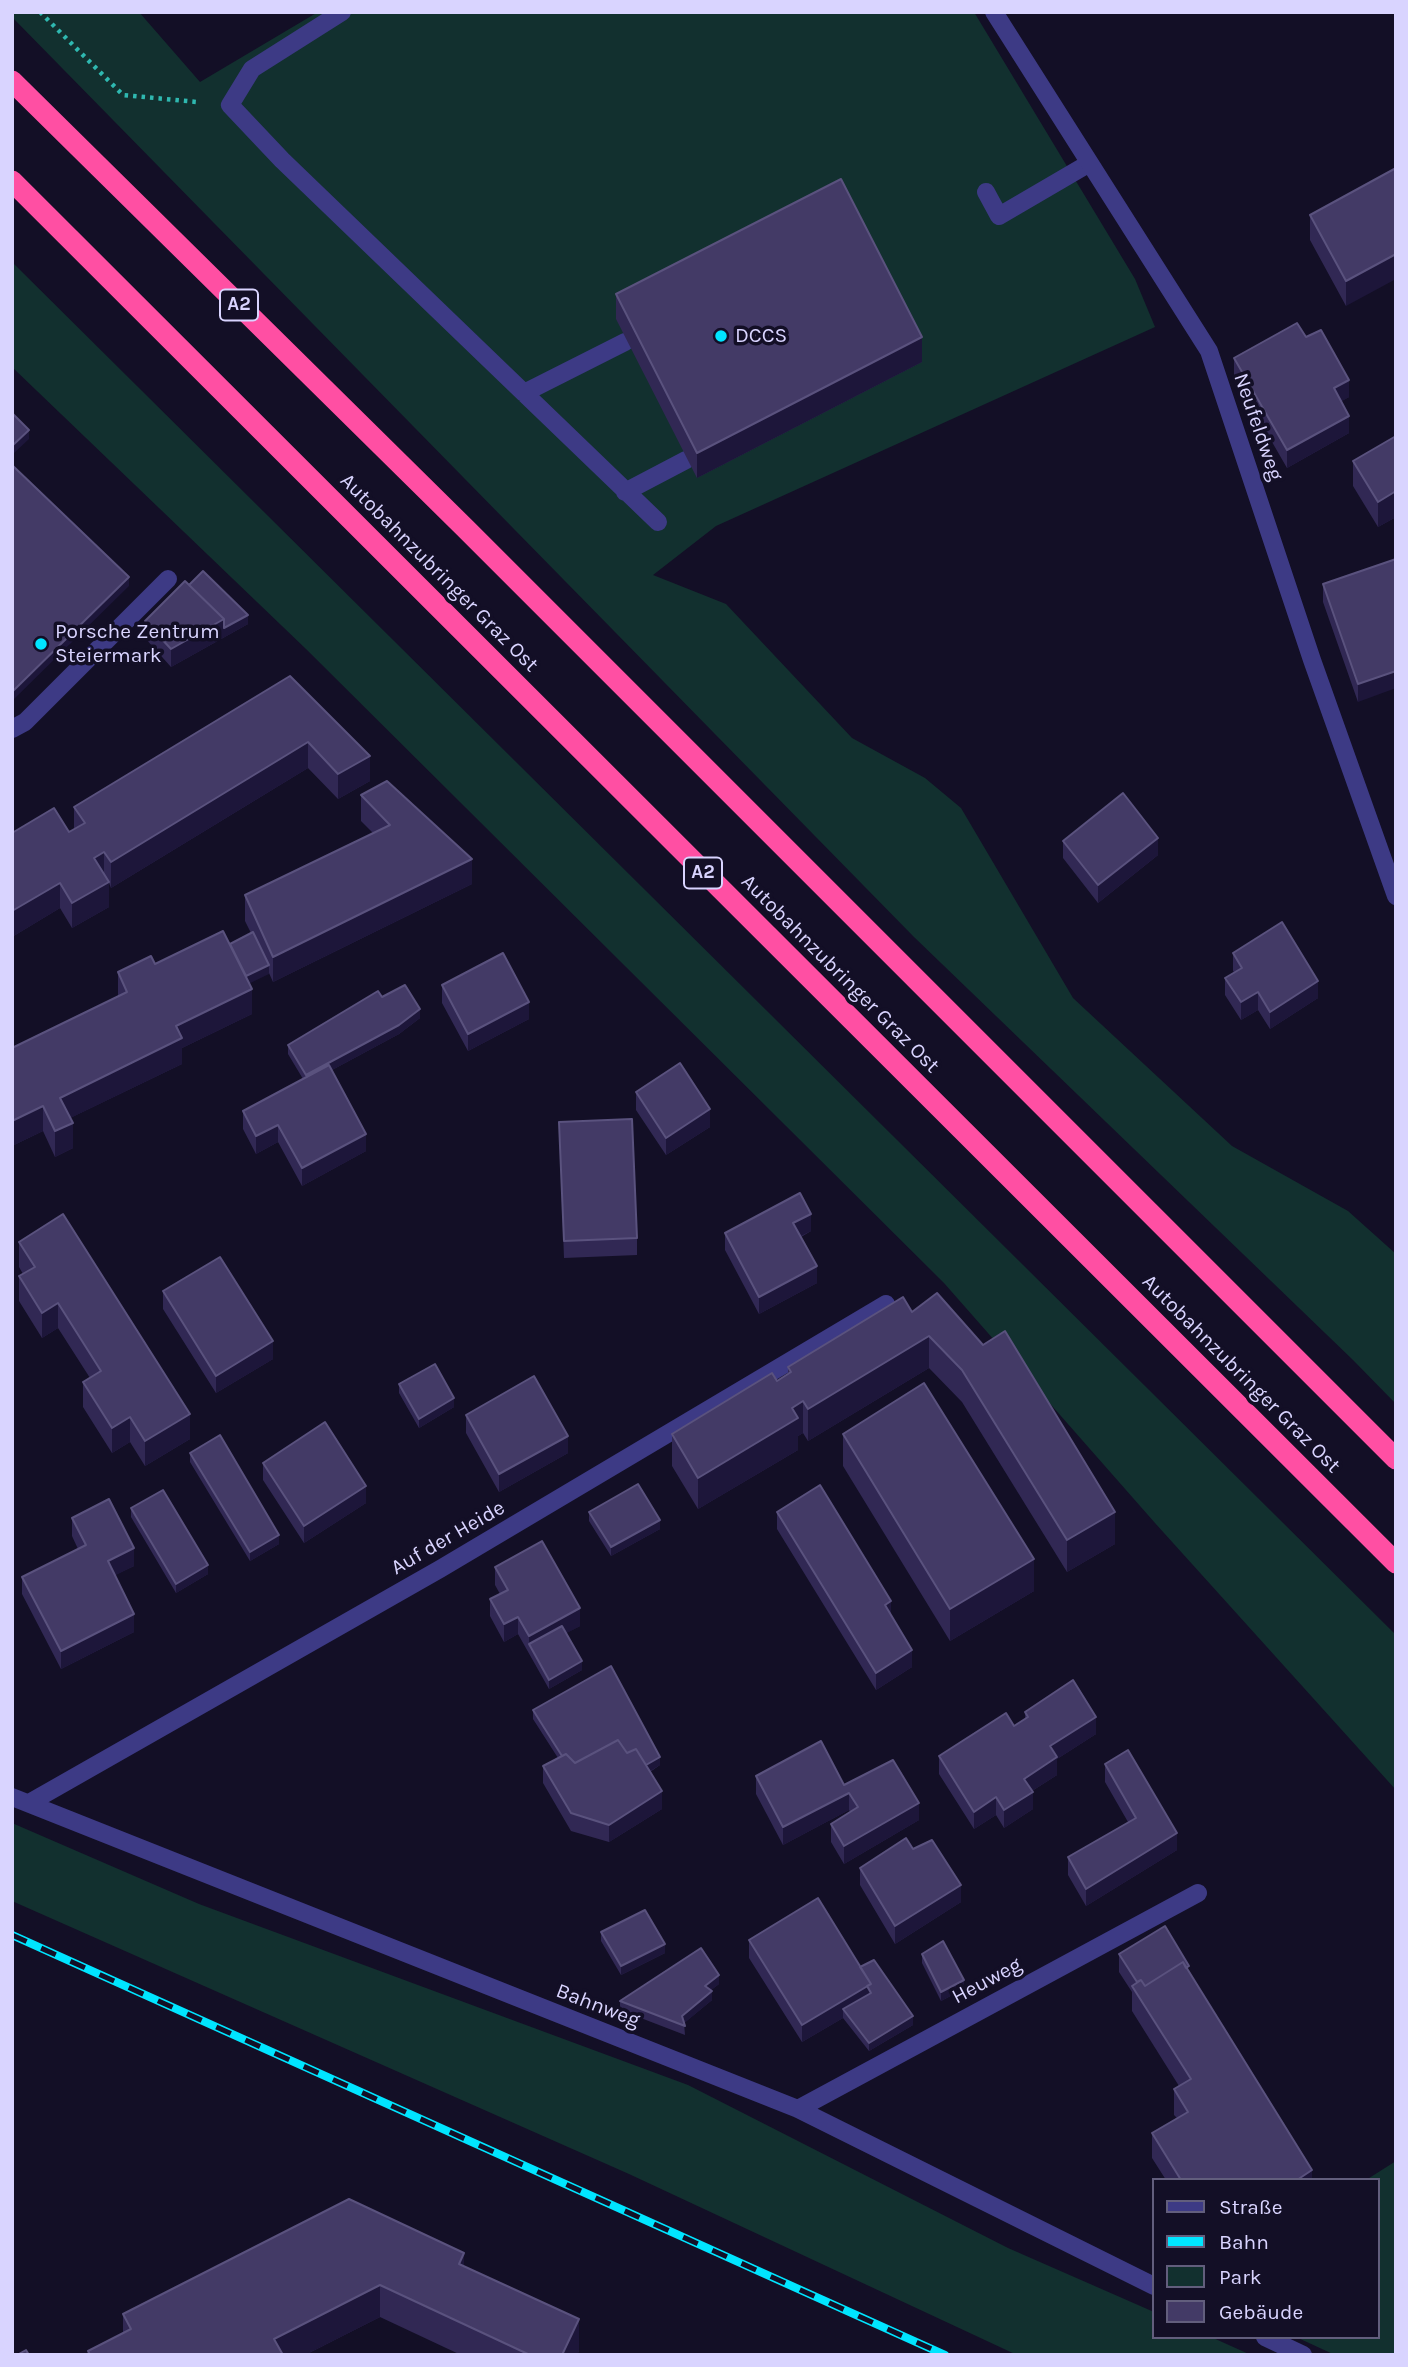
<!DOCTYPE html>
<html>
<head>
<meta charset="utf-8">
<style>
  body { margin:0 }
  #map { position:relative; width:1408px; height:2367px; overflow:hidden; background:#130f26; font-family:Karla,sans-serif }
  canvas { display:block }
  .frame { position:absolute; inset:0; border:14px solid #d9d4ff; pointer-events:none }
  .legend { position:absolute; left:1152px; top:2178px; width:228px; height:161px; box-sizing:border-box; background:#130f26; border:2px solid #625e7d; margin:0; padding:9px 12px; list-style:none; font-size:21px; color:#d9d4ff }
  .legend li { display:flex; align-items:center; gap:14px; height:35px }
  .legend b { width:35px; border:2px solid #625e7d }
</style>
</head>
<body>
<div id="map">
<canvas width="1408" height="2367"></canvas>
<div class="frame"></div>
<ul class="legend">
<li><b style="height:9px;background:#3d3a85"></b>Straße</li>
<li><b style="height:9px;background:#00e5ff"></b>Bahn</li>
<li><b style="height:19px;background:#12302f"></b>Park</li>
<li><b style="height:19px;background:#433a66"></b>Gebäude</li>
</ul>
</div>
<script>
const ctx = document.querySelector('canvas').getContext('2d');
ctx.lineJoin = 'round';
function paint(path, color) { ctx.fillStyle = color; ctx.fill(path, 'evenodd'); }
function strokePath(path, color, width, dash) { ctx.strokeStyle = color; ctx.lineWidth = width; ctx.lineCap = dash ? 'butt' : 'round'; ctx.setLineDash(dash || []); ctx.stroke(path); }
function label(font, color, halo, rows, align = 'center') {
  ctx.font = font + ' Karla,sans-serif'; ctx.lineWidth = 7; ctx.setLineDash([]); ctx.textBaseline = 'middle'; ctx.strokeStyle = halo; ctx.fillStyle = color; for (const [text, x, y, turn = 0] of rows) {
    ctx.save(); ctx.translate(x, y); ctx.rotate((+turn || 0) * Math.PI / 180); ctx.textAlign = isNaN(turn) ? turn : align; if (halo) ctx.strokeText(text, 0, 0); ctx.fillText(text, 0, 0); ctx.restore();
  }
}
paint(new Path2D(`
  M12 12H139L200 82 318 12H974L1135 279 1155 327 716 526 653 575 726 604 852 738 925 778 961 808 1073 998 1232 1146 1348 1211 1396 1254V1404L1353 1360 914 937 12 17Z
  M12 262 1396 1635V1790L1155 1523 944 1283 306 649 12 367Z
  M12 1823 199 1904 688 2085 1008 2248 1154 2312V2337H1211L1251 2355H1017L629 2174 12 1901Z
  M1396 2161V2355H1335L1296 2337H1378V2180H1366Z`), '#12302f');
strokePath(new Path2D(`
  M40 12 123 95 197 102`), '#2fb8b0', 4.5, [3.5, 5]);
strokePath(new Path2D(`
  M342 12 252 69 230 105 282 160 658 522
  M986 192 999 216 1088 164
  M524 393 625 342
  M625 492 686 460
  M12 729 25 722 168 579`), '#3d3a85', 18);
strokePath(new Path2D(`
  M994 12 1209 351 1312 660 1396 896
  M12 1797 798 2109 1154 2286
  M29 1803 440 1569 886 1304
  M798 2109 1198 1893
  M1265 2337 1303 2355`), '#3d3a85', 18);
strokePath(new Path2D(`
  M12 81 466 529 1396 1459
  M12 181 1396 1563`), '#ff4fa3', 21);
const rail = new Path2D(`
  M12 1935 945 2355`);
strokePath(rail, '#00e5ff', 8);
strokePath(rail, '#130f26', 5, [16]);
paint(new Path2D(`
  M1396 168 1346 306 1310 240V215Z
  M616 294 922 362 697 478 616 319Z
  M1306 337 1349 397 1341 401 1349 433 1287 468 1234 376V358Z
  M1396 436V517L1378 527 1353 486V461Z
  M1396 559 1358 702 1323 602V584Z
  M145 621 248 624 171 667 145 638Z
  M290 676 370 781 338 799 308 768 111 888 109 883V907L72 928 60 908 12 937 69 832 74 829V807Z
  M361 795 472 884 273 982 269 973 249 983 252 1014 182 1048V1064L70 1118 73 1148 55 1157 43 1131 12 1146 118 996V972L155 964 230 944 251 933 245 921V895L374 834 361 821Z
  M1063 841 1158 855 1098 903 1063 858Z
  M1233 953 1318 998 1270 1029 1258 1010 1241 1020 1225 995V978L1234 972 1233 971Z
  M442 985 529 1019 468 1051 442 1003Z
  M382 997 420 1018 399 1034 332 1070 366 1151 302 1186 278 1142 256 1154 243 1129V1111L303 1079 288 1054V1045Z
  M636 1092 710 1127 666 1155 636 1110Z
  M559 1122 637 1238V1255L564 1258Z
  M811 1231 801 1237 817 1283 759 1314 725 1250V1233Z
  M19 1242 190 1439 145 1466 130 1442 112 1453 83 1407V1382L90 1378 58 1328 42 1338 19 1301V1276L23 1274 19 1267Z
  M163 1291 273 1359 216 1393 163 1309Z
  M912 1312 1115 1544 1067 1572 962 1402 929 1368 808 1441 803 1433 798 1436V1450L698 1509 672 1466V1434L777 1381 788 1374V1367Z
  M399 1384 454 1407 419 1428 399 1393Z
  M466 1415 568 1453 499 1492 466 1433Z
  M843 1434 1034 1591 950 1641 843 1466Z
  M190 1453 279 1544 250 1561 190 1462Z
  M263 1463 366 1503 304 1543 263 1480Z
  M131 1508 208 1574 176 1593 131 1517Z
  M589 1512 660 1529 611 1556 589 1521Z
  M777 1512 891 1615 912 1667 876 1690 777 1529Z
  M72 1518 134 1566 115 1575 134 1632 61 1669 22 1594V1577L78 1549 72 1536Z
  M495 1567 580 1626 566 1633 582 1670 549 1689 518 1634 504 1642 490 1616V1599L500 1594 495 1585Z
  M533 1710 660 1765 650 1772 662 1809 609 1842 571 1831 543 1783V1766L558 1758 533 1719Z
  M1025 1712 1096 1734 1057 1759V1775L1032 1791 1033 1809 1004 1828 996 1815 974 1829 939 1774V1756L1014 1726 1025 1719Z
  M1105 1764 1177 1850 1086 1906 1068 1875V1857L1128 1822 1105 1782Z
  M756 1776 844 1785 919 1820 844 1864 831 1842V1824L850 1812 849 1810 783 1845 756 1794Z
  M913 1849 961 1902 895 1944 860 1885V1868Z
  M601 1932 665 1953 621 1975 601 1941Z
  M749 1940 860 1967 913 2025 869 2051 843 2018 802 2042 749 1958Z
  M922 1954 964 1989 941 2001 922 1963Z
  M1119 1954 1189 1973 1312 2180H1166L1152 2158V2133L1177 2118 1174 2115V2089L1179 2086 1132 2011V1992L1119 1972Z
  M719 1984 711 1990 712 2000 684 2023 685 2035 620 2010V2001Z
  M464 2266 579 2351 577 2355H461L380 2317 305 2355H88V2351L123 2333V2314Z`), '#312854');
paint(new Path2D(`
  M1396 254V279L1346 306V281Z
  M922 337V362L697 478V453Z
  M1349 380V397L1334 406V388Z
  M1349 416V433L1287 468V450Z
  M29 430V439L12 455V446Z
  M1396 491V517L1378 527V502Z
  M129 577V586L12 701V692Z
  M248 615V624L171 667V649L224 619Z
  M1396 671V688L1358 702V684Z
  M308 742V768L111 888V862Z
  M370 756V781L338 799V774Z
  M1158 838V855L1098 903V885Z
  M104 852V877L94 858Z
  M472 859V884L273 982V957Z
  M109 882V907L72 928V903Z
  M60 883V908L12 937V911Z
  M269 965V974L240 988V979Z
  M1318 981V998L1270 1029V1012Z
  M252 989V1014L182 1048V1064L60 1123V1098L176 1026Z
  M1258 992V1010L1241 1020V1002Z
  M529 1002V1019L468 1051V1034Z
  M420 1009V1018L399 1034 306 1084V1075Z
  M43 1106V1131L12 1146V1121Z
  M710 1109V1127L666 1155V1138Z
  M73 1123V1148L55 1157V1131Z
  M278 1125V1142L256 1154V1136Z
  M366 1134V1151L302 1186V1168Z
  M811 1214V1231L793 1240V1223Z
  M817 1266V1283L759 1314V1297Z
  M58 1303V1328L42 1338V1313Z
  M929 1336V1368L808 1441V1409Z
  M273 1341V1359L216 1393V1376Z
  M454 1398V1407L419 1428V1419Z
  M803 1401V1433L798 1436V1450L698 1509V1478L792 1408Z
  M190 1414V1439L145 1466V1441Z
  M130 1417V1442L112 1453V1428Z
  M568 1436V1453L499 1492V1474Z
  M366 1486V1503L304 1543V1526Z
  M1115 1512V1544L1067 1572V1540Z
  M660 1520V1529L611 1556V1547Z
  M279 1535V1544L250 1561V1552Z
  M134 1548V1566L108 1579V1561Z
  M1034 1559V1591L950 1641V1609Z
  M208 1565V1574L176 1593V1584Z
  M891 1601V1619L885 1605Z
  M580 1608V1626L533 1651 529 1644V1636Z
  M134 1614V1632L61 1669V1651Z
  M518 1617V1634L504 1642V1624Z
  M912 1650V1667L876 1690V1673Z
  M582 1661V1670L549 1689V1680Z
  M1096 1717V1734L1057 1759V1775L1024 1796V1779L1050 1746Z
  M660 1757V1765L644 1775V1767Z
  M662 1791V1809L609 1842V1825Z
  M1033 1792V1809L1004 1828V1810Z
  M849 1793V1810L783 1845V1827Z
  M996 1797V1815L974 1829V1812Z
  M919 1803V1820L844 1864V1846Z
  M1177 1833V1850L1086 1906V1889Z
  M961 1885V1902L895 1944V1926Z
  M665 1944V1953L621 1975V1966Z
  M719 1975V1984L705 1995V1986Z
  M964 1980V1989L941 2001V1992Z
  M871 1984V2001L843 2009V2018L802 2042V2025Z
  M712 1991V2000L682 2025V2016Z
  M913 2016V2025L869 2051V2043Z
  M1312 2170V2180H1297Z
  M464 2253V2285L459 2264Z
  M380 2285V2317L305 2355H274V2339Z
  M579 2319V2351L577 2355H562Z`), '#1d163a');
const building = new Path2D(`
  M1396 168V254L1346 281 1310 215Z
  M841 179 922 337 697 453 616 294Z
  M1297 323 1306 337 1321 330 1349 380 1334 388 1349 416 1287 450 1234 358Z
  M12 413 29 430 12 446Z
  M1396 436V491L1378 502 1353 461Z
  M12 465 129 577 12 692Z
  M1396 559V671L1358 684 1323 584Z
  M203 571 248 615 224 628V619L189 585Z
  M185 581 224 619 171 649 145 621Z
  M290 676 370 756 338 774 308 742 111 862 104 852 94 858 109 882 72 903 60 883 12 911V833L54 808 69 832 85 823 74 807Z
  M387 781 472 859 273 957 245 895 390 825 361 795Z
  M1123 793 1158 838 1098 885 1063 841Z
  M1282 922 1318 981 1270 1012 1258 992 1241 1002 1225 978 1242 968 1233 953Z
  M223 931 252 989 176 1026 182 1038 60 1098 73 1123 55 1131 43 1106 12 1121V1048L127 992 118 972 151 956 155 964Z
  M253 932 269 965 246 976 230 944Z
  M503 953 529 1002 468 1034 442 985Z
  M405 985 420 1009 399 1025 306 1075 288 1045 378 991 382 997Z
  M680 1063 710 1109 666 1138 636 1092Z
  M329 1065 366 1134 302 1168 278 1125 256 1136 243 1111Z
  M632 1119 637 1238 564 1241 559 1122Z
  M800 1193 811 1214 793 1223 817 1266 759 1297 725 1233Z
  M63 1214 190 1414 145 1441 130 1417 112 1428 83 1382 101 1371 58 1303 42 1313 19 1276 35 1267 19 1242Z
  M220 1257 273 1341 216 1376 163 1291Z
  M937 1293 983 1345 1005 1331 1115 1512 1067 1540 962 1370 929 1336 808 1409 803 1401 792 1408 798 1418 698 1478 672 1434 772 1373 777 1381 791 1372 788 1367 903 1297 912 1312Z
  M435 1364 454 1398 419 1419 399 1384Z
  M534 1376 568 1436 499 1474 466 1415Z
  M924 1383 1034 1559 950 1609 843 1434Z
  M325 1422 366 1486 304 1526 263 1463Z
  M220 1435 279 1535 250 1552 190 1453Z
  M638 1484 660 1520 611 1547 589 1512Z
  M820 1485 891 1601 885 1605 912 1650 876 1673 777 1512Z
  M163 1490 208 1565 176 1584 131 1508Z
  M109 1499 134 1548 108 1561 134 1614 61 1651 22 1577 86 1545 72 1518Z
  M542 1541 580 1608 529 1636 518 1617 504 1624 490 1599 508 1590 495 1567Z
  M562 1626 582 1661 549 1680 529 1644Z
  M611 1666 660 1757 646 1765 636 1749 627 1753 618 1740 575 1763 566 1754 562 1756 533 1710Z
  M1073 1680 1096 1717 1050 1746 1057 1757 1024 1779 1033 1792 1004 1810 996 1797 974 1812 939 1756 1006 1713 1014 1726 1028 1717 1025 1712Z
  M618 1740 627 1753 636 1749 662 1791 609 1825 571 1813 543 1766 566 1754 575 1763Z
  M821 1741 844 1785 893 1760 919 1803 844 1846 831 1824 858 1807 849 1793 783 1827 756 1776Z
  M1128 1750 1177 1833 1086 1889 1068 1857 1136 1818 1105 1764Z
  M906 1838 913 1849 932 1840 961 1885 895 1926 860 1868Z
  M818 1898 871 1984 802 2025 749 1940Z
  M645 1910 665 1944 621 1966 601 1932Z
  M1165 1926 1189 1966 1186 1968 1183 1962 1145 1986 1141 1980 1137 1982 1119 1954Z
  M943 1941 964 1980 941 1992 922 1954Z
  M701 1948 719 1975 705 1986 712 1991 682 2016 685 2026 620 2001Z
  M874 1960 913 2016 869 2043 843 2009 871 1993 867 1986 871 1984 860 1967Z
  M1183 1962 1312 2170 1297 2180H1181L1152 2133 1188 2112 1174 2089 1191 2079 1132 1986 1141 1980 1145 1986Z
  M349 2199 464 2253 459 2264 579 2319 562 2355H530L380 2285 274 2339 283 2355H90L88 2351 131 2329 123 2314Z
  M26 2350 29 2355H17Z`);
paint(building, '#433a66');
strokePath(building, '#5a527e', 2);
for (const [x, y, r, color] of [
  [721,336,7,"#00e5ff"],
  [41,644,7,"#00e5ff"]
]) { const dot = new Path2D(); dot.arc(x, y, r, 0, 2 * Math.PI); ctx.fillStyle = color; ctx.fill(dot); strokePath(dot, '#130f26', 2.5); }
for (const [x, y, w] of [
  [239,305,38],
  [703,873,38]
]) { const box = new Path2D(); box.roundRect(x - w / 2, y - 15.5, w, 31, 5); ctx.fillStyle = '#130f26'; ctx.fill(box); strokePath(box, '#d9d4ff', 2); }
label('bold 19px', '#d9d4ff', null, [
  ["A2",239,305],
  ["A2",703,873]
]);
label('21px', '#d9d4ff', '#130f26', [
  ["DCCS",735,336],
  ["Porsche Zentrum",55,632],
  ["Steiermark",55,656]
], 'left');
label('21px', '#d9d4ff', '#130f26', [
  ["Neufeldweg",1258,427,71],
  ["Autobahnzubringer Graz Ost",439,573,45],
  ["Autobahnzubringer Graz Ost",840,974,45],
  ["Autobahnzubringer Graz Ost",1241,1374,45],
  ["Auf der Heide",448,1538,-30],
  ["Heuweg",987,1981,-28],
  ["Bahnweg",598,2006,21]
]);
</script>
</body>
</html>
